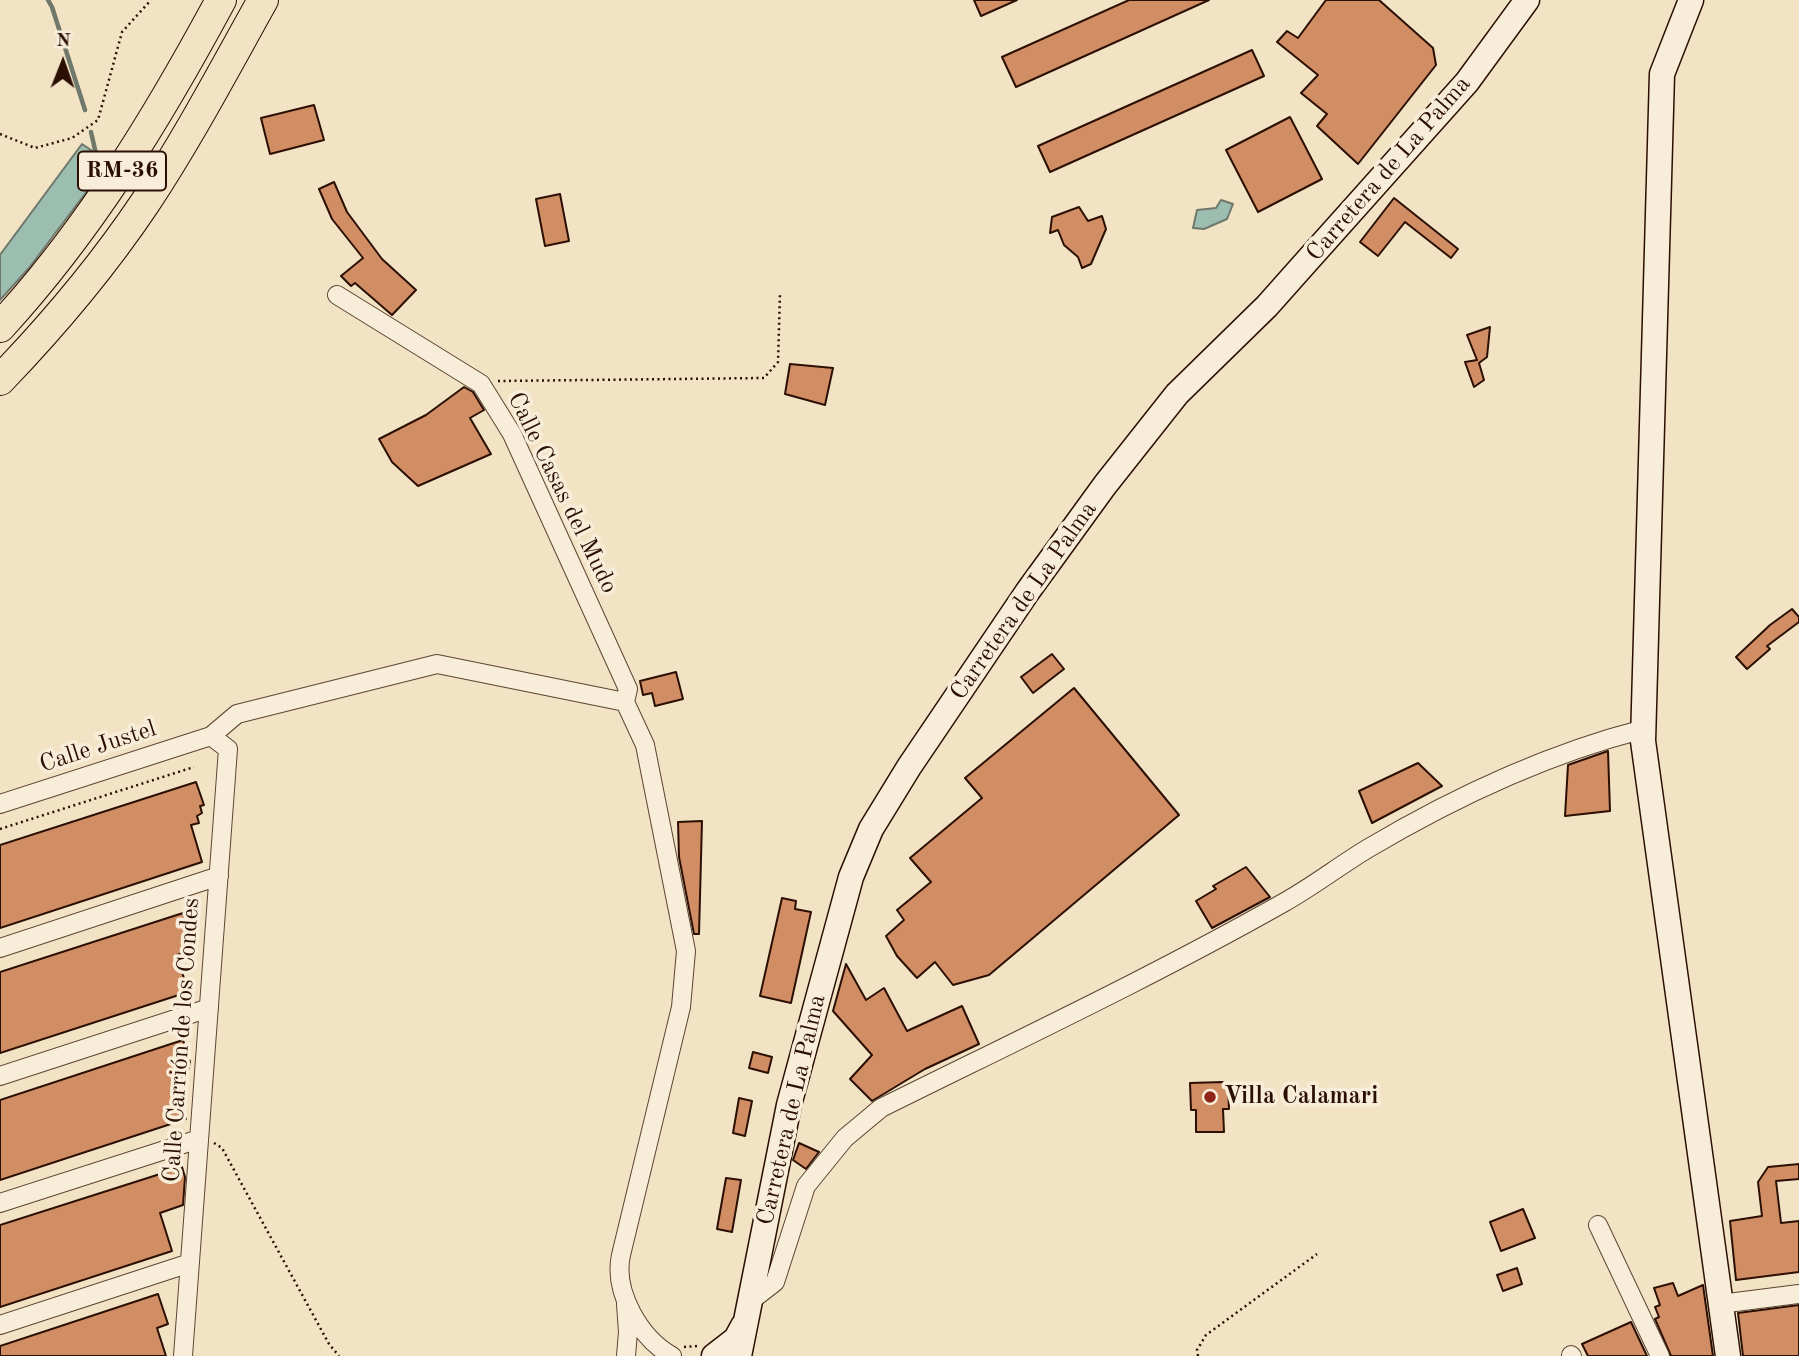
<!DOCTYPE html>
<html>
<head>
<meta charset="utf-8">
<style>
  body { margin:0 }
  #map { position:relative; width:1799px; height:1356px; overflow:hidden; background:#f2e3c5; font-family:"Old Standard TT",serif }
  canvas { display:block }
  .north { position:absolute; left:28px; top:28px; width:70px; height:70px; -webkit-text-stroke:5px #f7edd9; paint-order:stroke; rotate:1deg; font-size:19px; font-weight:700; line-height:28px; text-align:center; color:#2b0f02 }
  .north::after { content:''; display:block; margin:auto; width:24px; height:32px; background:#2b0f02; clip-path:polygon(50% 0,100% 100%,50% 72%,0 100%) }
</style>
</head>
<body>
<div id="map">
<canvas width="1799" height="1356"></canvas>
<div class="north">N</div>
</div>
<script>
const ctx = document.querySelector('canvas').getContext('2d');
ctx.lineJoin = 'round';
function paint(path, color) { ctx.fillStyle = color; ctx.fill(path, 'evenodd'); }
function strokePath(path, color, width, dash) { ctx.strokeStyle = color; ctx.lineWidth = width; ctx.lineCap = dash ? 'butt' : 'round'; ctx.setLineDash(dash || []); ctx.stroke(path); }
function label(font, color, halo, rows, align = 'center') {
  ctx.font = font + ' "Old Standard TT",serif'; ctx.lineWidth = 7; ctx.setLineDash([]); ctx.textBaseline = 'middle'; ctx.strokeStyle = halo; ctx.fillStyle = color; for (const [text, x, y, turn = 0] of rows) {
    ctx.save(); ctx.translate(x, y); ctx.rotate((+turn || 0) * Math.PI / 180); ctx.textAlign = isNaN(turn) ? turn : align; if (halo) ctx.strokeText(text, 0, 0); ctx.fillText(text, 0, 0); ctx.restore();
  }
}
const water = new Path2D(`
  M82 144 109 162 29 268 0 300V255Z
  M1221 200 1233 204 1227 219 1204 229 1193 228 1197 210 1216 208Z`);
paint(water, '#9cbeb1');
strokePath(water, '#6f786b', 2);
strokePath(new Path2D(`
  M48 0 52 7 85 110
  M91 132 96 154 94 157`), '#6f786b', 4.5);
const building = new Path2D(`
  M974 0H1017L981 16Z
  M1129 0H1209L1016 87 1002 57Z
  M1326 0H1379L1433 48 1436 65 1358 164 1317 126 1327 114 1301 93 1318 75 1277 42 1287 31 1298 38Z
  M1252 50 1264 76 1050 172 1038 146Z
  M314 105 324 140 270 154 261 118Z
  M1290 117 1322 179 1258 212 1226 150Z
  M334 182 347 212 382 259 416 290 392 315 355 283 351 286 341 276 363 258 332 219 319 189Z
  M560 194 569 241 545 246 536 199Z
  M1394 198 1458 249 1451 258 1405 222 1378 256 1360 242Z
  M1079 207 1088 221 1102 216 1106 229 1091 264 1082 268 1078 257 1064 245 1058 230 1050 233 1052 217Z
  M1490 327 1487 357 1479 363 1484 380 1474 387 1465 362 1477 360 1467 335Z
  M790 364 833 368 825 405 785 394Z
  M464 387 473 392 484 410 470 418 491 454 418 486 392 462 379 439 426 415Z
  M1792 609 1799 617V622L1767 646 1770 649 1747 669 1736 657 1770 625Z
  M1052 654 1064 669 1033 693 1021 677Z
  M676 672 683 699 655 706 652 693 643 695 640 681Z
  M1074 688 1179 815 989 975 953 985 935 962 917 978 897 956 886 936 904 920 897 910 931 882 910 858 982 798 965 778Z
  M1608 751 1610 811 1565 816 1568 765Z
  M1418 763 1442 786 1372 823 1359 791Z
  M196 782 204 805 200 806 202 813 197 816 199 823 191 825 202 862 0 928V845Z
  M702 821 699 934H694L679 857 678 822Z
  M1246 867 1270 897 1212 928 1196 901 1216 889 1213 886Z
  M782 898 796 901 795 909 811 912 791 1003 760 996Z
  M183 913 195 949 177 955 188 992 0 1053V972Z
  M846 964 866 1000 884 988 907 1031 962 1006 979 1044 925 1069 872 1101 850 1079 872 1055 833 1011Z
  M183 1040 190 1062 187 1075 173 1079 186 1119 0 1180V1100Z
  M753 1052 772 1057 768 1073 749 1068Z
  M1223 1082V1086H1228L1229 1109H1223L1224 1132H1196V1110H1191L1190 1083Z
  M739 1098 752 1101 745 1136 733 1133Z
  M799 1143 819 1152 806 1169 793 1160Z
  M1799 1164V1179L1776 1181 1781 1223 1799 1221V1272L1736 1280 1730 1221 1762 1216 1758 1182 1768 1167Z
  M182 1167 185 1177 183 1205 160 1213 172 1251 0 1307V1225Z
  M726 1178 741 1180 732 1232 717 1229Z
  M1523 1209 1535 1238 1501 1251 1490 1222Z
  M1517 1268 1522 1284 1503 1291 1497 1275Z
  M1673 1283 1678 1296 1703 1285 1713 1356H1671L1655 1319 1659 1317 1655 1307 1660 1305 1654 1288Z
  M158 1294 168 1324 157 1328 166 1356H0V1346Z
  M1799 1305V1356H1743L1738 1313Z
  M1631 1322 1647 1356H1588L1582 1344Z`);
paint(building, '#d18e65');
strokePath(building, '#2b0f02', 2);
const minor = new Path2D(`
  M337 295 481 384 512 434 628 689 625 702
  M0 804 211 736 237 714 437 664 625 702 645 745 686 951 681 1007 621 1255C613 1292 640 1338 672 1356
  M0 948 219 876
  M0 1076 209 1008
  M0 1203 199 1139
  M1598 1225 1660 1356
  M748 1303 775 1282 806 1186 845 1138 881 1108C1016 1041 1152 977 1283 903 1312 887 1339 866 1367 849 1453 798 1546 754 1644 729
  M1720 1304 1799 1294
  M0 1325 190 1263
  M1571 1355 1572 1356
  M183 1356 228 749 211 736
  M626 1356 628 1332 626 1304`);
const secondary = new Path2D(`
  M1691 0 1662 74 1643 741 1728 1356
  M714 1356 736 1339 743 1326
  M739 1356 789 1105 851 877 871 829 909 767 1028 591 1105 485 1177 394 1267 306 1299 270 1467 82 1527 0`);
const trunk = new Path2D(`
  M0 327C90 229 158 117 221 0
  M0 380C53 325 102 267 145 203 188 138 225 68 263 0`);
strokePath(minor, '#5d4433', 20);
strokePath(secondary, '#2b0f02', 27);
strokePath(trunk, '#2b0f02', 32);
strokePath(new Path2D(`
  M0 134 35 148 72 138 98 120 122 32 151 0
  M498 381 764 378 778 362 780 293
  M0 829 194 767
  M214 1143 222 1148 329 1344 339 1356
  M684 1347 698 1346
  M1198 1356 1197 1350 1206 1335 1317 1254`), '#2b0f02', 2.5, [2, 3.5]);
strokePath(minor, '#f7edd9', 18);
strokePath(secondary, '#f7edd9', 24);
strokePath(trunk, '#f2e3c5', 30);
for (const [x, y, r, color] of [
  [1210,1097,7,"#8f2418"]
]) { const dot = new Path2D(); dot.arc(x, y, r, 0, 2 * Math.PI); ctx.fillStyle = color; ctx.fill(dot); strokePath(dot, '#f7edd9', 2.5); }
for (const [x, y, w] of [
  [122,171,88]
]) { const box = new Path2D(); box.roundRect(x - w / 2, y - 19.5, w, 39, 5); ctx.fillStyle = '#f7edd9'; ctx.fill(box); strokePath(box, '#2b0f02', 2); }
label('bold 23px', '#2b0f02', null, [
  ["RM-36",122,171]
]);
label('24px', '#2b0f02', '#f7edd9', [
  ["Carretera de La Palma",1389,169,-49],
  ["Calle Casas del Mudo",562,493,64],
  ["Carretera de La Palma",1024,601,-55],
  ["Calle Justel",98,747,-18],
  ["Calle Carrión de los Condes",182,1040,-86],
  ["Carretera de La Palma",792,1110,-77]
]);
label('bold 24px', '#2b0f02', '#f7edd9', [
  ["Villa Calamari",1224,1097]
], 'left');
</script>
</body>
</html>
